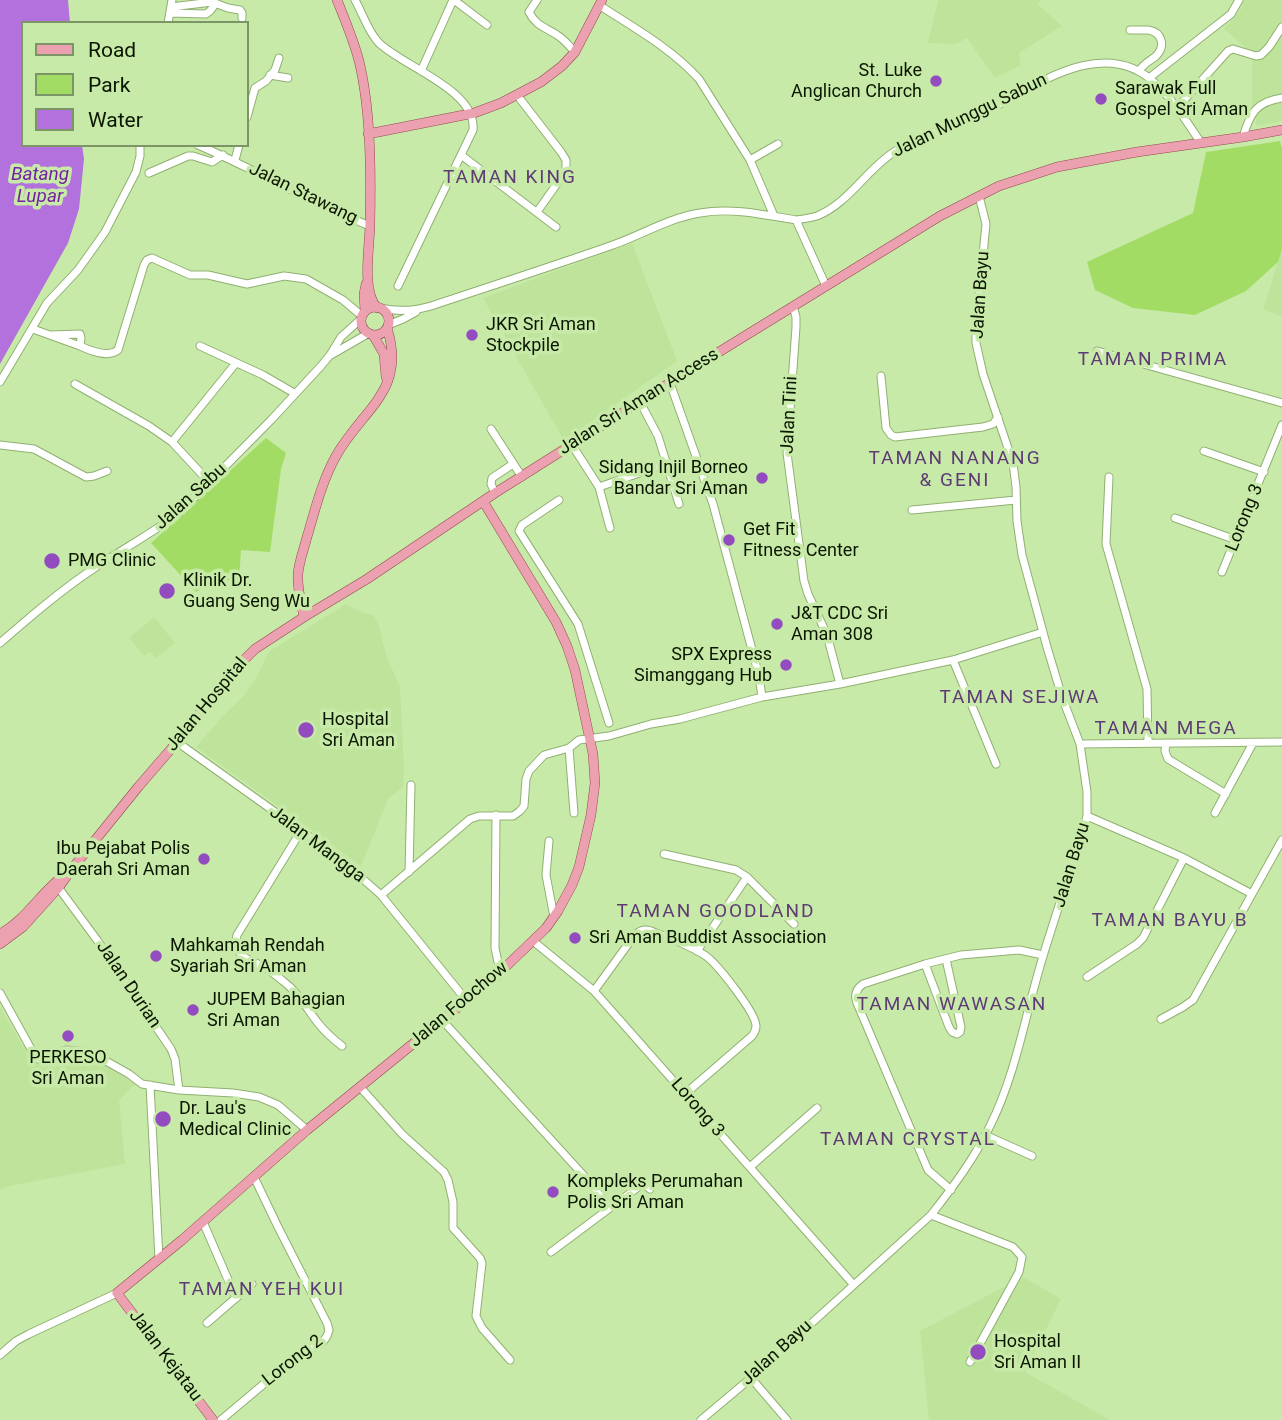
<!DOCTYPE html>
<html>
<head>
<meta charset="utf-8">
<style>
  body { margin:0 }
  #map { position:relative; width:1282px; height:1420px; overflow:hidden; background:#c8eaa9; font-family:Roboto,sans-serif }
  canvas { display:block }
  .legend { position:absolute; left:21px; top:21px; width:228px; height:126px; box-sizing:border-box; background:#c8eaa9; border:2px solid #7c9566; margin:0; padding:9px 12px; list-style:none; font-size:21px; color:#0b1601 }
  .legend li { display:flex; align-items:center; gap:14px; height:35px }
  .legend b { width:35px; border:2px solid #7c9566 }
</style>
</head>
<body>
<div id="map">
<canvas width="1282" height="1420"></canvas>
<ul class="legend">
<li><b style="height:9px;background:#eba1af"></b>Road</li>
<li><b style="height:19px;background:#a3dc65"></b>Park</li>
<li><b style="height:19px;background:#b271dd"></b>Water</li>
</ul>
</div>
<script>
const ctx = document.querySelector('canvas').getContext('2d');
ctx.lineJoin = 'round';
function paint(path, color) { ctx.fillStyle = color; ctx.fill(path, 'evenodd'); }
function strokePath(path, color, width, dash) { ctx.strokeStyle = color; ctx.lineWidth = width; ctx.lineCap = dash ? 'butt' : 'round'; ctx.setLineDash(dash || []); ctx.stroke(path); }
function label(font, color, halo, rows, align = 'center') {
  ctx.font = font + ' Roboto,sans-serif'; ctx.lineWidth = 7; ctx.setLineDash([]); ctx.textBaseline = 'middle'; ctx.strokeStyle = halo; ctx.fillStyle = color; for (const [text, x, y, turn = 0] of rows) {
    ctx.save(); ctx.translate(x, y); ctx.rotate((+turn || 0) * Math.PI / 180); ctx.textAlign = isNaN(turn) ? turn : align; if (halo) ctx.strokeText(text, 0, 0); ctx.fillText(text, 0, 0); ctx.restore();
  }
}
paint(new Path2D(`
  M938 0H1041L1038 5 1062 26 1019 53 1021 65 995 78 967 38 956 44 928 43Z
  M1244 0H1282V121L1257 126 1252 102V60L1245 47 1224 29 1242 8Z
  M632 243 677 361 564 441 483 298Z
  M1282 249V316L1263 310Z
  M346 604 360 612 373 615 378 622 386 655 400 687 404 765 403 787 388 799 361 866 196 747 225 714 245 695 259 673 265 659 270 651Z
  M154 617 175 643 156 658 150 651 144 656 129 638Z
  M0 1007 32 1062 48 1065 78 1057 103 1064 135 1084 119 1100 125 1164 9 1186 0 1190Z
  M1023 1277 1061 1299 1025 1372 1110 1420H929L920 1331Z`), '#bee39a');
paint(new Path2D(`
  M1280 141 1282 148V249L1278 262 1246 291 1195 315 1133 308 1095 290 1087 262 1193 213 1206 152Z
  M266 438 286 453 281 469 270 552 241 550 239 580H216L196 592 151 543Z`), '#a3dc65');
paint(new Path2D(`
  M0 0H68L70 23H23V145H82L84 159 79 209 68 243 0 364Z`), '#b271dd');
const minor = new Path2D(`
  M355 0C363 14 368 32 379 43 404 67 477 90 473 130L398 286
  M454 0 487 25
  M537 0 529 12C536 26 545 27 557 35 564 39 569 46 575 52
  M599 5C634 28 671 48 699 79L750 160 774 216
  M171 7 212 2 228 8 240 10 242 13V18
  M170 13 206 14 210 11 216 3
  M168 23 172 0
  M1130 30C1136 30 1142 30 1148 30 1162 32 1166 46 1156 56 1150 61 1144 63 1139 71
  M421 71 453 0
  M270 75 288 78
  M1149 78 1231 14 1239 0
  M517 95 561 152 566 160V171L537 212
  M1177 108 1228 51 1233 49 1256 56 1261 55 1269 47 1282 27
  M247 117 255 88 266 81 275 70 279 58
  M1243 137C1250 113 1256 102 1282 98
  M198 145C257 170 311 203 370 226
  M461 155 556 227
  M235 160 239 145
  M750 160 778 144
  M149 173 188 156H193L212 162 223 155
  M826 286 796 220C803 219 810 218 817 216 849 203 866 170 894 152 923 132 960 126 991 109 1039 83 1106 35 1156 84 1174 101 1187 122 1201 143
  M793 306 796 317V327L787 453 804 581 808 594 827 635 840 684
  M380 308C398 312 414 311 431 306 491 286 550 267 610 246 640 236 668 218 700 213 731 207 766 215 796 220
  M388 325 403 319 416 312
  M33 329 80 346 81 338 80 334 51 335
  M80 346C91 351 108 358 118 350L144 265 147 260 152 258 190 275H208L247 284 284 276 306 279 343 300 362 316
  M200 346 263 375 294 393
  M1097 351 1282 403
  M331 355 369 333
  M881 376 886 428 891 435 895 437 983 427 993 424 998 417
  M0 382 47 303 78 270 105 232 136 172 140 156V145
  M670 383 713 504 759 676 762 697
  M75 384 149 426 172 442 210 483
  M640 402 658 436 679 504
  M491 429 522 477
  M172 442 236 363
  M0 445 34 449 86 477 94 476 107 471
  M572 445 599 487 610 528
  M1204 451 1264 472
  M1109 477 1106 544 1147 689 1148 743
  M599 487 668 463
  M495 493 491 484 492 478 513 464
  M559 500 522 525 519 531 578 624 609 723
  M912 510 1016 500
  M1175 518 1236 540
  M1222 572 1282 425
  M0 643C30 617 60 591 93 569 121 550 151 534 179 513L272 419 321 366 330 355 341 337 362 318
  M953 660 996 764
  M177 742 338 857 381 895 466 1000
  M1166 743 1165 751 1168 759 1226 794
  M1080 744 1282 742
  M569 748 574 813
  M1215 813 1253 743
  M496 815 495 948 498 962 501 970
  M1087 816 1184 858 1252 894
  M301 831 237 935C232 958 250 959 266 968 272 972 278 977 283 981 298 992 307 1009 318 1023 325 1032 333 1039 342 1046
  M549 841 546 875 554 917
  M664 854 736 870 747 877 794 924
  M409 872 411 785
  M55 883 97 940 171 1049 175 1059 179 1090
  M381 895 470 819 479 816H513L520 811 524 806 526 779 529 771 544 755 569 748 579 740 609 736 651 724 680 719 762 697 840 684 953 660 1043 632
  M533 941 594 991 853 1284
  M697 951 747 877
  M925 964 949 1027 952 1032 957 1034 960 1032 961 1027 946 959
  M1087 977 1137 944 1143 938 1184 858
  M594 991 634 936C640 930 643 929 651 931 669 938 690 945 706 956 718 965 756 1013 756 1026 756 1031 754 1033 752 1036L685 1094
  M0 993 31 1049 38 1059 66 1050 90 1052 129 1074 142 1084 179 1090 233 1093 259 1097 278 1105 307 1130
  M1161 1019 1183 1007 1193 1000 1282 840
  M442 1020 585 1177 610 1208 551 1252
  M150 1085 159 1259
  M360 1087 402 1134 444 1172 448 1180 453 1202V1228L480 1258 482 1263 476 1316 482 1328 510 1360
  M985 1135 1032 1156
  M750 1167 817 1108
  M951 1190 928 1170 857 1003C854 995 856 989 863 984L925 964 961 955 1019 950 1043 955
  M610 1208 641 1185H645L650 1189
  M931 1215 1013 1247 1022 1257 1019 1272 970 1362
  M203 1222 236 1298
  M207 1323 252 1284
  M0 1355 16 1341 29 1334 117 1293
  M751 1378 787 1420
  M221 1420 290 1362 323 1342 327 1336 329 1330 327 1323 278 1227 254 1177
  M701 1420 751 1378 931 1215C953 1187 974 1159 990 1126 1017 1072 1026 1010 1044 953 1058 907 1074 862 1087 816V792L1080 744 1062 697 1047 647 1022 555 1017 521 1016 487 1013 463 983 374 976 343V325L986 224 979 196`);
const major = new Path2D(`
  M337 0C345 20 354 41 359 61 371 110 371 173 370 223 370 246 361 290 377 308
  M368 134 474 113 501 103 541 82 562 66 575 52 602 0
  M361 321a14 14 0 1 1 28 0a14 14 0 1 1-28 0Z
  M365 311 364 294 366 284
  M373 335 384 354 386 377
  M304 617C301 602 297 588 298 574 299 561 304 549 307 537 315 510 322 481 336 456 363 408 407 391 387 328
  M0 934C26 920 40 893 63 876
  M0 944 23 927 59 887 71 870 139 786 177 742 232 672 255 649 304 617 367 579 495 493 714 355 940 216 999 186 1057 167 1137 152 1243 137 1282 130
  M213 1420 117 1293 182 1240 307 1130 495 977 546 928 558 911 572 885 579 867 591 815 595 783 593 754 575 670 567 646 556 622 483 501`);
strokePath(minor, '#90b071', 9);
strokePath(major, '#944850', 10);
strokePath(minor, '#fff', 7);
strokePath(major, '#eba1af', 9);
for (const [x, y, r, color] of [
  [936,81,7,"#934cbf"],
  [1101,99,7,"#934cbf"],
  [472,335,7,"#934cbf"],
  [762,478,7,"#934cbf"],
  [729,540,7,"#934cbf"],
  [52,561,9,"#934cbf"],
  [167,591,9,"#934cbf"],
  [777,624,7,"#934cbf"],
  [786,665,7,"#934cbf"],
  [306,730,9,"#934cbf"],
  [204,859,7,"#934cbf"],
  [575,938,7,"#934cbf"],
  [156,956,7,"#934cbf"],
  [193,1010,7,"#934cbf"],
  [68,1036,7,"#934cbf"],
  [163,1119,9,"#934cbf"],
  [553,1192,7,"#934cbf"],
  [978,1352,9,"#934cbf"]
]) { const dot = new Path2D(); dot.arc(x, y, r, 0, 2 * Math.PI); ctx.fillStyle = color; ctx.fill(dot); strokePath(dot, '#c8eaa9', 2.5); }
label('18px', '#0b1601', '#c8eaa9', [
  ["St. Luke",922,71,"right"],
  ["Anglican Church",922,92,"right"],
  ["Sarawak Full",1115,89],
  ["Gospel Sri Aman",1115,110],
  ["JKR Sri Aman",486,325],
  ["Stockpile",486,346],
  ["Sidang Injil Borneo",748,468,"right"],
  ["Bandar Sri Aman",748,489,"right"],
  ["Get Fit",743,530],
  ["Fitness Center",743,551],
  ["PMG Clinic",68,561],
  ["Klinik Dr.",183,581],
  ["Guang Seng Wu",183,602],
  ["J&T CDC Sri",791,614],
  ["Aman 308",791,635],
  ["SPX Express",772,655,"right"],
  ["Simanggang Hub",772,676,"right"],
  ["Hospital",322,720],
  ["Sri Aman",322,741],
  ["Ibu Pejabat Polis",190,849,"right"],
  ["Daerah Sri Aman",190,870,"right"],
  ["Sri Aman Buddist Association",589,938],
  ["Mahkamah Rendah",170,946],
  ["Syariah Sri Aman",170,967],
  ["JUPEM Bahagian",207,1000],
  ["Sri Aman",207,1021],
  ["PERKESO",68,1058,"center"],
  ["Sri Aman",68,1079,"center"],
  ["Dr. Lau's",179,1109],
  ["Medical Clinic",179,1130],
  ["Kompleks Perumahan",567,1182],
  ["Polis Sri Aman",567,1203],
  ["Hospital",994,1342],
  ["Sri Aman II",994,1363]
], 'left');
label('18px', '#0b1601', '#c8eaa9', [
  ["Jalan Munggu Sabun",970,116,-26],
  ["Jalan Stawang",303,194,26],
  ["Jalan Bayu",981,295,-86],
  ["Jalan Sri Aman Access",639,402,-32],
  ["Jalan Tini",790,415,-87],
  ["Jalan Sabu",191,497,-42],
  ["Lorong 3",1245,518,-68],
  ["Jalan Hospital",207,705,-50],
  ["Jalan Mangga",317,845,37],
  ["Jalan Bayu",1072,865,-73],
  ["Jalan Durian",128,985,56],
  ["Jalan Foochow",459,1005,-40],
  ["Lorong 3",697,1108,49],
  ["Jalan Bayu",777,1353,-42],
  ["Jalan Kejatau",165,1356,53],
  ["Lorong 2",293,1361,-38]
]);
label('italic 19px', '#7520a2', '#c8eaa9', [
  ["Batang",40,175],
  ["Lupar",40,197]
]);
ctx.letterSpacing = '2px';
label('19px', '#5e3b75', '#c8eaa9', [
  ["TAMAN KING",510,178],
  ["TAMAN PRIMA",1153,360],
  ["TAMAN NANANG",955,459],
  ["& GENI",955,481],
  ["TAMAN SEJIWA",1020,698],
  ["TAMAN MEGA",1166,729],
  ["TAMAN GOODLAND",716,912],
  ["TAMAN BAYU B",1170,921],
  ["TAMAN WAWASAN",952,1005],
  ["TAMAN CRYSTAL",908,1140],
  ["TAMAN YEH KUI",262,1290]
]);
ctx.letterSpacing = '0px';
</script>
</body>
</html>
